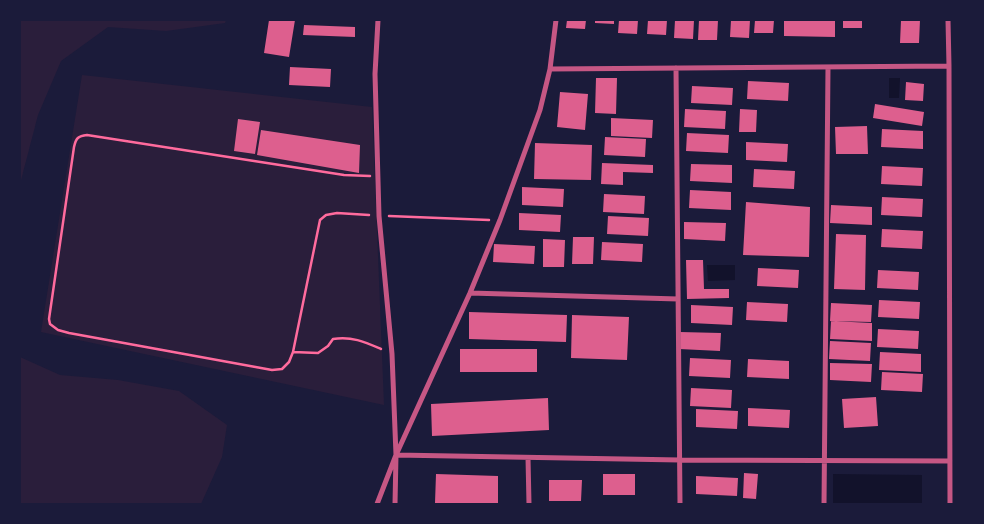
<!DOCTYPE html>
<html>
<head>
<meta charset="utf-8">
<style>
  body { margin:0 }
  #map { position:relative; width:984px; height:524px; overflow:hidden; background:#1b1b3a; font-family:"Golos Text",sans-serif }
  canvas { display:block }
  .frame { position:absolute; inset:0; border:21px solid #1b1b3a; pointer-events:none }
</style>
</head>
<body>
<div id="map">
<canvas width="984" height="524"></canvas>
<div class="frame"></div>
</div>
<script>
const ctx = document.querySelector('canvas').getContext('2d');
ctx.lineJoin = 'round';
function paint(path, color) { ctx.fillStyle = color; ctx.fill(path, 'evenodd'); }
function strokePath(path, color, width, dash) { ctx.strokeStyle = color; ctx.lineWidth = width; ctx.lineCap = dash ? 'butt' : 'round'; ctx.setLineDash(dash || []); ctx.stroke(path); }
paint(new Path2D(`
  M20 20H226L225 23 166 31 108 27 61 61 38 115 20 184Z
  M82 75 372 107 384 405 41 332Z
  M20 357 60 375 118 380 179 391 227 425 222 457 201 504H20Z`), '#2a1e3b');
paint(new Path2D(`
  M889 78H900L899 98H889Z
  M707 265H735V280L708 281Z
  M833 474 922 475V504H833Z`), '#12122b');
paint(new Path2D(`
  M269 20H295L289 57 264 53Z
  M567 20H586L585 29 566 28Z
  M595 20H614V24L595 23Z
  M619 20H638L637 34 618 33Z
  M648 20H667L666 35 647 34Z
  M675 20H694L693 39 674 38Z
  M699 20H718L717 40H698Z
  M731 20H750L749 38 730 37Z
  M755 20H774L773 33H754Z
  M784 20H835V37L784 36Z
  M843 20H862V28H843Z
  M901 20H920L919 43H900Z
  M304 25 355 27V37L303 35Z
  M290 67 331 69 330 87 289 85Z
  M596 78H617L616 114 595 113Z
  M748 81 789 83 788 101 747 99Z
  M906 82 924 84 923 101 905 100Z
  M692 86 733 88 732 105 691 103Z
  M560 92 588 94 585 130 557 127Z
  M875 104 924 112 922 126 873 118Z
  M685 109 726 111 725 129 684 127Z
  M740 109 757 110 756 132H739Z
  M611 118 653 120 652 138 611 136Z
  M238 119 260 122 255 154 234 151Z
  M867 126 868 154H836L835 127Z
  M882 129 923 131V149L881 147Z
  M261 130 360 145 359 173 257 155Z
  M687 133 729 135 728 153 686 151Z
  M605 137 646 139 645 157 604 155Z
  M746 142 788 144 787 162 746 160Z
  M535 143 592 145 591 180 534 179Z
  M602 163 653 165V173L623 172V185L601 184Z
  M691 164 732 165V183L690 181Z
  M882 166 923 168 922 186 881 184Z
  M754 169 795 171 794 189 753 187Z
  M522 187 564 189 563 207 522 205Z
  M690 190 731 192V210L689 208Z
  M604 194 645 196 644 214 603 212Z
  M882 197 923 199 922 217 881 215Z
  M746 202 810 207 809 257 743 255Z
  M831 205 872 207V225L830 223Z
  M519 213 561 215 560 232 519 230Z
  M608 216 649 218 648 236 607 234Z
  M684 222 726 223 725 241 684 239Z
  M882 229 923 231 922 249 881 247Z
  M836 234 866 235 865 290 834 289Z
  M573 237H594L593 264H572Z
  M543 239 565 240 564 267H543Z
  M602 242 643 244 642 262 601 260Z
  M494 244 535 246 534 264 493 262Z
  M686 260H703L704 289H729V298L687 299Z
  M758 268 799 270 798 288 757 286Z
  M878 270 919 272 918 290 877 288Z
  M879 300 920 302 919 319 878 317Z
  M747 302 788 304 787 322 746 320Z
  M831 303 872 305 871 322 830 321Z
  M691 305 733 307 732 325 691 323Z
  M469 312 567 315 566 342 469 339Z
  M572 315 629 317 627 360 571 358Z
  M831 321 872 323V341L830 339Z
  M878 329 919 331 918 349 877 347Z
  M680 332 721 333 720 351 679 349Z
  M830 341 871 343 870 361 829 359Z
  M460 349H537V372H460Z
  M880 352 921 354V372L879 370Z
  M690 358 731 360 730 378 689 376Z
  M748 359 789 361V379L747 377Z
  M830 363 872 364 871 382 830 380Z
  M882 372 923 374 922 392 881 390Z
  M691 388 732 390 731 408 690 406Z
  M876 397 878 426 844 428 842 399Z
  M548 398 549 430 432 436 431 404Z
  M748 408 790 410 789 428 748 426Z
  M696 409 738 411 737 429 696 427Z
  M744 473 758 474 756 499 743 498Z
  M436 474 498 476V504L435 503Z
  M603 474H635V495H603Z
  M696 476 738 478 737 496 696 494Z
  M549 480H582L581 501H549Z`), '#dd5f8e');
strokePath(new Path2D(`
  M369 215 337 213 326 215 320 220 293 352 289 362 282 369 272 370 69 333 58 330 50 324 49 319 74 147C76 138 78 136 87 135L344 175 370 176
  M389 216 489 220
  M293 352 318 353 328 346 333 339C352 336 365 342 381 349`), '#ff6b9d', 2.5);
strokePath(new Path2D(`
  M378 20 375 74 379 216 392 354 396 455 395 504
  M948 20 949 66 950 504
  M676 68 680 504
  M550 69 949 66
  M470 293 678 299
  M396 455 680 460 950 461
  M528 458 529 504
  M377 504 396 455 470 293 500 220 540 110 550 69 556 20
  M824 504 828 67`), '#c65784', 5);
</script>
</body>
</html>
